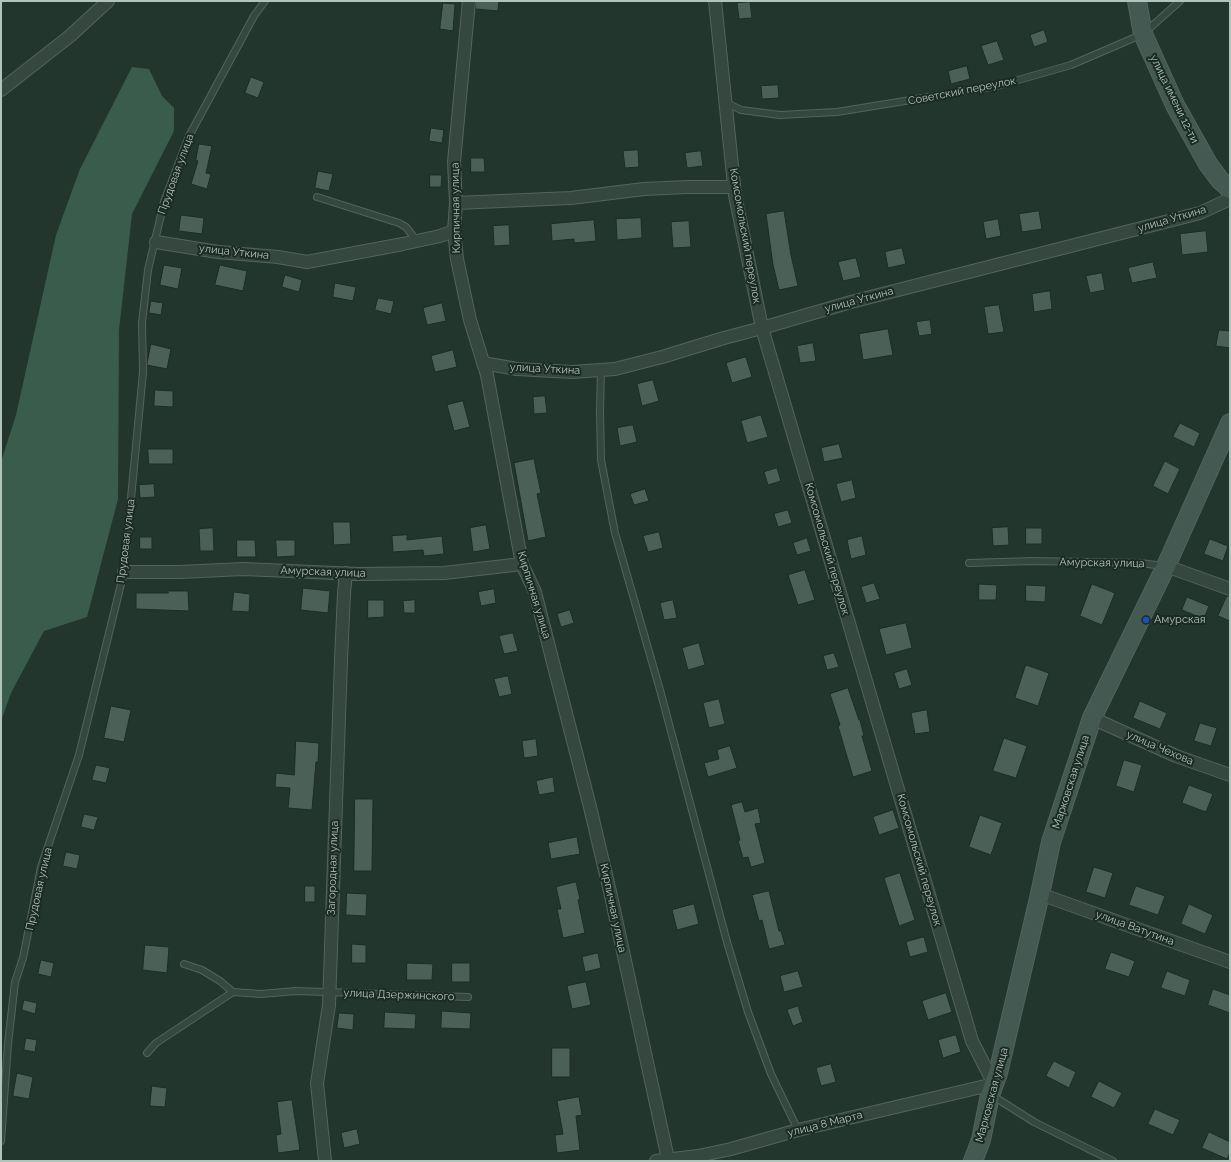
<!DOCTYPE html>
<html>
<head>
<meta charset="utf-8">
<style>
  body { margin:0 }
  #map { position:relative; width:1231px; height:1162px; overflow:hidden; background:#23362d; font-family:Raleway,sans-serif }
  canvas { display:block }
  .frame { position:absolute; inset:0; border:2px solid #b0c3bc; pointer-events:none }
</style>
</head>
<body>
<div id="map">
<canvas width="1231" height="1162"></canvas>
<div class="frame"></div>
</div>
<script>
const ctx = document.querySelector('canvas').getContext('2d');
ctx.lineJoin = 'round';
function paint(path, color) { ctx.fillStyle = color; ctx.fill(path, 'evenodd'); }
function strokePath(path, color, width, dash) { ctx.strokeStyle = color; ctx.lineWidth = width; ctx.lineCap = dash ? 'butt' : 'round'; ctx.setLineDash(dash || []); ctx.stroke(path); }
function label(font, color, halo, rows, align = 'center') {
  ctx.font = font + ' Raleway,sans-serif'; ctx.lineWidth = 4; ctx.setLineDash([]); ctx.textBaseline = 'middle'; ctx.strokeStyle = halo; ctx.fillStyle = color; for (const [text, x, y, turn = 0] of rows) {
    ctx.save(); ctx.translate(x, y); ctx.rotate((+turn || 0) * Math.PI / 180); ctx.textAlign = isNaN(turn) ? turn : align; if (halo) ctx.strokeText(text, 0, 0); ctx.fillText(text, 0, 0); ctx.restore();
  }
}
paint(new Path2D(`
  M132 67 149 69 162 96 174 108V131L132 214 119 330 118 499 87 617 44 631 11 693 1 721V462L16 415 56 235 80 169Z`), '#395c4d');
const building = new Path2D(`
  M476 1H499L498 11 476 9Z
  M750 2 752 18 739 19 737 3Z
  M443 3 455 4 453 31 440 29Z
  M1044 30 1048 42 1034 47 1030 35Z
  M997 41 1004 60 988 65 981 46Z
  M967 66 970 79 951 84 948 71Z
  M251 77 264 82 258 98 245 93Z
  M778 85 779 98 762 99 761 86Z
  M431 128 444 130 442 143 429 141Z
  M199 144 212 146 206 173 211 174 207 189 191 184 198 161 196 160Z
  M638 150 639 167 625 168 623 151Z
  M701 151 703 166 687 168 685 153Z
  M471 158H484L485 172H471Z
  M318 171 333 174 329 191 315 188Z
  M430 175H442L441 187H430Z
  M784 211 791 255 798 286 779 290 773 265 766 214Z
  M1039 211 1042 229 1022 232 1019 214Z
  M181 215 204 218 202 234 179 231Z
  M641 218 642 238 617 240 616 219Z
  M998 219 1001 236 986 239 983 222Z
  M594 220 596 241 574 243V239L552 241 551 224Z
  M689 221 691 247 673 248 671 222Z
  M509 225 510 245 494 246 493 226Z
  M1206 231 1208 252 1182 255 1180 234Z
  M902 248 906 264 888 268 885 252Z
  M856 258 861 277 843 281 838 262Z
  M1153 262 1157 278 1132 283 1128 268Z
  M164 265 182 268 178 289 160 285Z
  M220 265 247 271 243 291 215 285Z
  M1102 273 1105 290 1090 293 1086 276Z
  M285 275 302 280 299 292 282 287Z
  M335 283 356 287 353 301 333 297Z
  M1050 291 1052 309 1034 312 1032 294Z
  M378 298 394 301 391 314 375 310Z
  M151 301 163 303 161 315 149 313Z
  M442 303 446 321 427 325 423 308Z
  M999 305 1004 332 988 334 984 307Z
  M930 320 932 334 919 336 916 322Z
  M888 329 893 355 863 360 859 334Z
  M1219 330 1230 331V348L1216 346Z
  M813 343 816 361 800 363 797 346Z
  M151 344 171 349 167 369 147 365Z
  M453 350 457 367 435 372 431 356Z
  M746 357 752 377 732 383 726 363Z
  M653 380 659 401 642 406 637 384Z
  M155 390 173 391V407L154 406Z
  M545 396 547 413 534 414 533 397Z
  M463 401 470 427 454 431 447 405Z
  M761 415 768 437 747 443 741 421Z
  M1180 423 1200 433 1194 447 1173 437Z
  M633 425 637 442 620 446 617 428Z
  M839 444 843 458 824 462 821 448Z
  M148 449H173V464H149Z
  M534 459 541 493 537 494 546 537 528 541 514 463Z
  M1165 461 1180 469 1168 494 1153 486Z
  M777 468 781 481 768 485 764 472Z
  M852 480 856 498 841 502 836 484Z
  M154 484 155 497 140 498 139 485Z
  M645 489 649 501 634 505 630 494Z
  M788 510 792 523 778 527 774 514Z
  M333 522H350L351 544 334 545Z
  M486 525 490 549 473 552 470 528Z
  M1008 527 1009 545 993 546 992 528Z
  M213 528 214 551H200L199 529Z
  M1026 528H1042V544H1026Z
  M659 532 663 548 648 552 643 536Z
  M407 535V540L442 536 444 554 424 556 423 550 393 552 392 536Z
  M862 536 866 555 851 559 847 540Z
  M140 537H152V549H140Z
  M807 538 811 551 797 555 793 543Z
  M1210 539 1228 546 1223 561 1204 554Z
  M237 540H255L256 557H237Z
  M276 540H295V556L277 557Z
  M805 570 815 600 798 605 788 575Z
  M874 583 880 599 866 603 861 587Z
  M979 584 997 585 996 600H979Z
  M1092 584 1115 593 1102 625 1080 616Z
  M1026 585 1046 586 1045 602 1026 601Z
  M303 588 330 591 328 613 301 610Z
  M494 589 496 603 481 606 478 592Z
  M168 591H188L189 611 136 609V593H168Z
  M234 592 250 594 249 612 232 611Z
  M1227 596H1230V621L1218 616Z
  M1187 597 1209 606 1204 619 1182 610Z
  M368 600H384V617L368 618Z
  M415 600V613H404L403 601Z
  M673 600 677 618 664 620 660 603Z
  M570 610 574 623 561 627 557 614Z
  M906 623 912 648 886 655 879 629Z
  M513 633 518 651 504 654 499 636Z
  M699 643 705 665 688 670 682 648Z
  M834 653 839 667 827 670 823 656Z
  M1026 665 1049 673 1038 706 1015 698Z
  M907 669 912 685 899 689 894 673Z
  M508 676 512 694 499 697 494 679Z
  M848 688 859 720H860L864 736H862L872 771 853 777 838 726 840 725 830 694Z
  M719 699 725 724 709 728 703 703Z
  M1140 701 1167 713 1160 729 1133 718Z
  M111 706 131 710 124 742 104 738Z
  M927 710 930 732 915 734 911 713Z
  M1200 723 1217 728 1211 746 1194 741Z
  M1004 738 1027 746 1016 778 993 771Z
  M536 739 538 756 524 758 522 741Z
  M296 741 319 743 318 762H316L312 810 288 808 290 788 275 787 276 773 294 775Z
  M730 746 737 768 708 777 704 763 719 759 717 750Z
  M1124 760 1142 765 1134 792 1116 786Z
  M96 765 110 768 106 783 92 780Z
  M553 777 555 792 539 795 536 781Z
  M1189 785 1213 794 1206 812 1182 803Z
  M355 799H373L372 871H354Z
  M742 802 745 812 758 808 761 823 755 824 765 863 751 867 748 857 743 858 738 841 740 840 731 805Z
  M893 810 899 828 879 835 873 817Z
  M84 814 98 817 94 830 81 827Z
  M980 815 1002 823 991 855 969 847Z
  M577 837 580 854 551 859 548 843Z
  M66 852 80 855 77 869 63 866Z
  M1094 867 1113 873 1105 898 1086 892Z
  M900 873 915 920 899 926 884 878Z
  M576 882 580 899 578 900 585 933 563 938 557 909H561L556 887Z
  M305 886H315V902H305Z
  M1136 886 1165 896 1158 915 1129 905Z
  M769 891 779 931H781L785 945 769 949 762 920 759 921 752 895Z
  M347 893 367 894 366 916 346 915Z
  M694 904 699 924 677 930 672 910Z
  M1189 904 1213 915 1205 934 1181 924Z
  M924 937 928 952 910 957 906 942Z
  M352 944 366 945V963H352Z
  M145 945 169 947 167 973 143 970Z
  M1111 952 1135 961 1129 977 1105 969Z
  M598 953 601 968 585 972 582 957Z
  M41 960 54 963 51 977 38 974Z
  M407 963 433 964 432 980H407Z
  M452 963H470V982H452Z
  M798 971 803 987 784 992 780 976Z
  M1167 971 1190 980 1185 996 1161 988Z
  M586 982 591 1005 572 1009 567 986Z
  M1213 989 1230 995V1013L1208 1005Z
  M946 993 952 1012 928 1020 922 1001Z
  M24 1000 37 1003 35 1014 22 1010Z
  M798 1006 803 1022 793 1026 787 1010Z
  M442 1011 471 1013 470 1029 441 1028Z
  M385 1012 416 1014 415 1029 384 1028Z
  M339 1013 354 1014 353 1030 337 1028Z
  M956 1035 961 1052 943 1058 938 1040Z
  M26 1038 37 1040 35 1052 24 1050Z
  M552 1048H570V1077H552Z
  M1054 1061 1076 1072 1069 1088 1046 1076Z
  M831 1064 836 1082 821 1086 816 1068Z
  M17 1073 33 1077 29 1099 13 1096Z
  M1099 1081 1122 1093 1114 1108 1091 1097Z
  M152 1086 167 1088 165 1107 150 1106Z
  M579 1097 582 1115 576 1116 580 1150 557 1153 555 1135 563 1134 557 1101Z
  M292 1100 300 1150 278 1153 276 1135 281 1134 277 1102Z
  M1155 1109 1180 1120 1173 1135 1148 1124Z
  M357 1129 360 1144 344 1148 341 1133Z
  M1209 1132 1230 1142V1153L1227 1159 1202 1148Z`);
paint(building, '#4b6158');
strokePath(building, '#1d2d26', 1);
const service = new Path2D(`
  M725 102 741 110 780 115 837 112 997 86 1071 65 1143 34 1180 1
  M317 197 399 223 406 227 416 240
  M601 370 600 411 601 460 615 533 660 690 727 942 748 1012 771 1074 798 1130
  M969 563 1033 561 1140 563 1164 566
  M184 964 202 970 220 981 233 992 261 994 296 991 468 997
  M147 1053 156 1043 233 992
  M993 1096 1034 1122 1113 1161
  M1 1141 8 1044 15 982 23 958 41 867 79 755 124 572 143 372 142 323 148 270 164 202 189 136 254 16 265 1`);
const minor = new Path2D(`
  M469 1 454 162 456 203 454 231 457 259 470 320 487 375 522 564 535 592 590 807 611 896 668 1159
  M1 90 70 36 108 1
  M456 203 571 198 644 189 687 187H734
  M156 242 218 252 278 257 307 262 403 244 440 236 454 231
  M483 363 517 369 572 372 615 369 662 357 724 338 762 328 851 302 1200 213 1230 199
  M1166 566 1230 589
  M124 572H180L243 569 358 574 444 573 522 564
  M1092 718 1176 756 1230 775
  M1040 894 1230 962
  M325 1161 317 1083 329 1005 341 660 344 593 346 573
  M656 1161 698 1156 731 1149 798 1130 994 1084 972 1041 762 328 735 195 715 1`);
const secondary = new Path2D(`
  M1137 1 1143 34 1175 105 1208 164 1220 180 1230 189
  M973 1161 981 1140 990 1095 998 1073 1040 894 1051 842 1092 718 1166 566 1230 423`);
strokePath(service, '#53645d', 8);
strokePath(minor, '#53645d', 14);
strokePath(secondary, '#53645d', 20);
strokePath(service, '#36473f', 6);
strokePath(minor, '#36473f', 12);
strokePath(secondary, '#445951', 18);
for (const [x, y, r, color] of [
  [1146,620,4,"#1a4fb4"]
]) { const dot = new Path2D(); dot.arc(x, y, r, 0, 2 * Math.PI); ctx.fillStyle = color; ctx.fill(dot); strokePath(dot, '#1b2b24', 1.5); }
label('11px', '#b0c3bc', '#1b2b24', [
  ["Советский переулок",962,91,-11],
  ["улица имени 12-ти",1174,99,64],
  ["Прудовая улица",176,174,-70],
  ["Кирпичная улица",456,208,-91],
  ["улица Уткина",1172,219,-16],
  ["Комсомольский переулок",745,236,80],
  ["улица Уткина",234,252,6],
  ["улица Уткина",859,300,-15],
  ["улица Уткина",545,369,3],
  ["Прудовая улица",126,541,-83],
  ["Комсомольский переулок",827,549,74],
  ["Амурская улица",1102,563,1],
  ["Амурская улица",323,572,2],
  ["Кирпичная улица",534,595,73],
  ["улица Чехова",1160,748,23],
  ["Марковская улица",1071,782,-72],
  ["Комсомольский переулок",919,860,74],
  ["Загородная улица",333,868,-88],
  ["Прудовая улица",39,889,-77],
  ["Кирпичная улица",613,908,78],
  ["улица Ватутина",1135,928,20],
  ["улица Дзержинского",399,995,2],
  ["Марковская улица",992,1095,-75],
  ["улица 8 Марта",825,1124,-14]
]);
label('11px', '#b0c3bc', '#1b2b24', [
  ["Амурская",1154,620]
], 'left');
</script>
</body>
</html>
